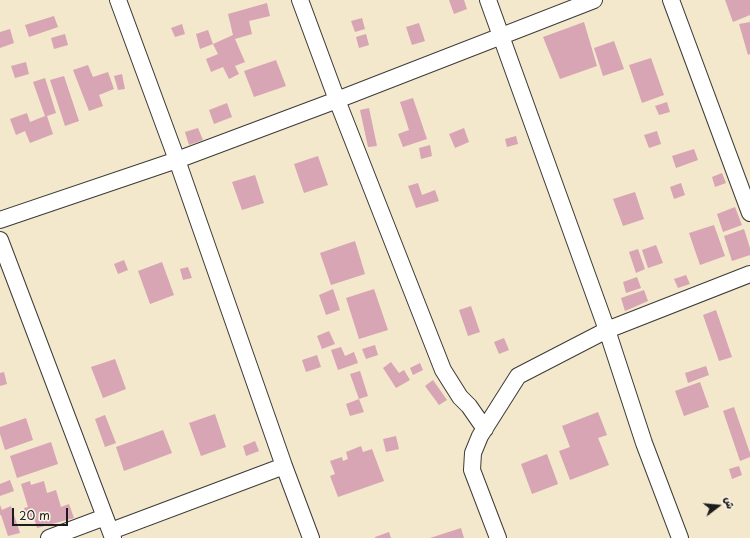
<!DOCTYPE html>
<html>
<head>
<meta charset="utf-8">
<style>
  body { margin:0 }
  #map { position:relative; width:750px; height:538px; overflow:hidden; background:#f3e7cc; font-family:"Playpen Sans","Playpen Sans Arabic",sans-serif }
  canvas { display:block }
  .north { position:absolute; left:698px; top:486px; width:40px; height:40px; -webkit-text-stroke:3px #fcf5e5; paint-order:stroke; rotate:74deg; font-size:11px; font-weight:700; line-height:16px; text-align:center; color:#1c1c1c }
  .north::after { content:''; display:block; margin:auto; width:14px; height:18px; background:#1c1c1c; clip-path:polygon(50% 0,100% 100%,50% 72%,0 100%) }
  .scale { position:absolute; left:12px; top:508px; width:56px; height:18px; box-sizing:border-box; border:2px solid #1c1c1c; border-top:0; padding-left:5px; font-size:12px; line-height:14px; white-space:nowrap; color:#1c1c1c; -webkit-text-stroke:3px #fcf5e5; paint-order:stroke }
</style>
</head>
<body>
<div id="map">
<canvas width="750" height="538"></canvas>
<div class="north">ش</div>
<div class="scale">20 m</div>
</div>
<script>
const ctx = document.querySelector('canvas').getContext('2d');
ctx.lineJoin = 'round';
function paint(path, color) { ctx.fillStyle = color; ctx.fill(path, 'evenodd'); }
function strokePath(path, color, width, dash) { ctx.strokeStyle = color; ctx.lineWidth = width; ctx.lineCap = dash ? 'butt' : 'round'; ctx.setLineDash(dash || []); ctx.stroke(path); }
paint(new Path2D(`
  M449 0H464L467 9 454 14Z
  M725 0H750V15L733 22Z
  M267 3 270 16 249 21 252 34 235 39 245 62 235 66 239 74 229 79 223 67 211 72 206 59 218 54 213 44 233 35 228 14Z
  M54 16 58 27 29 37 25 25Z
  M362 18 365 29 355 32 351 21Z
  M584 22 597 66 560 79 543 37Z
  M750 22V54L748 55 739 24Z
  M419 23 425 41 412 45 406 27Z
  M182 24 185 34 175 37 171 28Z
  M10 29 14 43 0 48V32Z
  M208 30 213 44 200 49 196 34Z
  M65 34 68 45 54 49 51 38Z
  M366 34 369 45 359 48 356 37Z
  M614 41 624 69 603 76 594 48Z
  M651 58 664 95 642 103 629 65Z
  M276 60 286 86 254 97 244 71Z
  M26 62 29 74 15 78 11 66Z
  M88 65 93 77 108 72 114 89 99 95 103 106 89 111 73 70Z
  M122 74 125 89 118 90 114 76Z
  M64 76 79 121 65 126 50 80Z
  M45 78 56 113 47 116 53 134 30 143 25 131 16 135 10 119 27 113 30 122 45 116 33 82Z
  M413 98 427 139 403 147 398 134 409 130 400 102Z
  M667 102 670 112 659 115 655 106Z
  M227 103 232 117 214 124 209 110Z
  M369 108 377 146 368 147 360 110Z
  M198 128 203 140 189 145 185 132Z
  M464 128 469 142 455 148 449 134Z
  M657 131 661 144 649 148 644 135Z
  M516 136 518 144 507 147 505 139Z
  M430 145 432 156 421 159 419 148Z
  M694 149 698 160 676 168 672 156Z
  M318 156 328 185 304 193 294 164Z
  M722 173 726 183 715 187 712 177Z
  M255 175 264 203 242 210 232 182Z
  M418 183 422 195 435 190 439 201 416 208 408 186Z
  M681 183 685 195 674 199 670 187Z
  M635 192 644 219 623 226 613 199Z
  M735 207 742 225 723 232 717 214Z
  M714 225 725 256 700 265 689 233Z
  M744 229 750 248V255L732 261 724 236Z
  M355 241 365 274 331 285 320 253Z
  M656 245 663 263 648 268 642 250Z
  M638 249 645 269 636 273 629 252Z
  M124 260 128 270 118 274 114 264Z
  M162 262 174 295 150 304 138 271Z
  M188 267 192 278 183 280 180 269Z
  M686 275 690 284 678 288 674 279Z
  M637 277 641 288 626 293 623 282Z
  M333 289 340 310 326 315 319 295Z
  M374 289 388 330 359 339 346 298Z
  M644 290 648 301 625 311 621 298Z
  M471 306 480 332 468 336 459 310Z
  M716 310 732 357 719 361 703 315Z
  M329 331 335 344 322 349 317 336Z
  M504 338 509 350 499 354 494 342Z
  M375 345 378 355 366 359 362 349Z
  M341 347 345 356 354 352 358 363 338 370 331 350Z
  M317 355 321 367 306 372 302 360Z
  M115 359 126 389 103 398 91 367Z
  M391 362 399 373 404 370 410 380 396 388 383 368Z
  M420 363 423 370 413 375 410 368Z
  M706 366 709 375 688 383 685 373Z
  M360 371 368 396 359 399 350 374Z
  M4 372 7 384 0 386V373Z
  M433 380 447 400 439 405 425 386Z
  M700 382 709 407 684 416 675 391Z
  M359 399 364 412 350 416 346 404Z
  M734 407 750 453V457L740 461 723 411Z
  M598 412 607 435 598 438 609 465 570 480 559 451 570 447 562 426Z
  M215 414 226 447 201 456 189 423Z
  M105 415 116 443 105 447 95 419Z
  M26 418 33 440 5 450 0 434V427Z
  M163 430 172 453 124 471 116 447Z
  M396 436 399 449 386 452 383 439Z
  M255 441 259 451 246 456 243 446Z
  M51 442 58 464 17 478 10 456Z
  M361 446 363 452 372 449 384 481 338 497 330 476 335 474 330 461 342 457 343 461 348 459 346 452Z
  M547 454 558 484 532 494 521 464Z
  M739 466 742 475 732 479 729 469Z
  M10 480 14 491 0 496V484Z
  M30 481 31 485 44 481 47 493 56 490 61 507 69 504 74 518 37 528 34 518 28 520 24 508 28 507 21 484Z
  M0 505 2 510 11 506 20 533 8 536 1 515H0Z
  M461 528 464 538H430Z
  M389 532 391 538H375V537Z`), '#d7a5b4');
const street = new Path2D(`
  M118 0 177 160 284 466 311 538
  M300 0 337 100 443 370 460 397 469 406 485 429
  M488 0 607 330 644 443 680 538
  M671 0 750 213
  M0 220 177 160 337 100 594 0
  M0 240 113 538
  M111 531 284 466
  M49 538 105 517
  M498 538 472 470 473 453 480 436 518 376 607 330 750 274`);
strokePath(street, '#3c3a36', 18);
strokePath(street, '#fff', 16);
</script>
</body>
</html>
